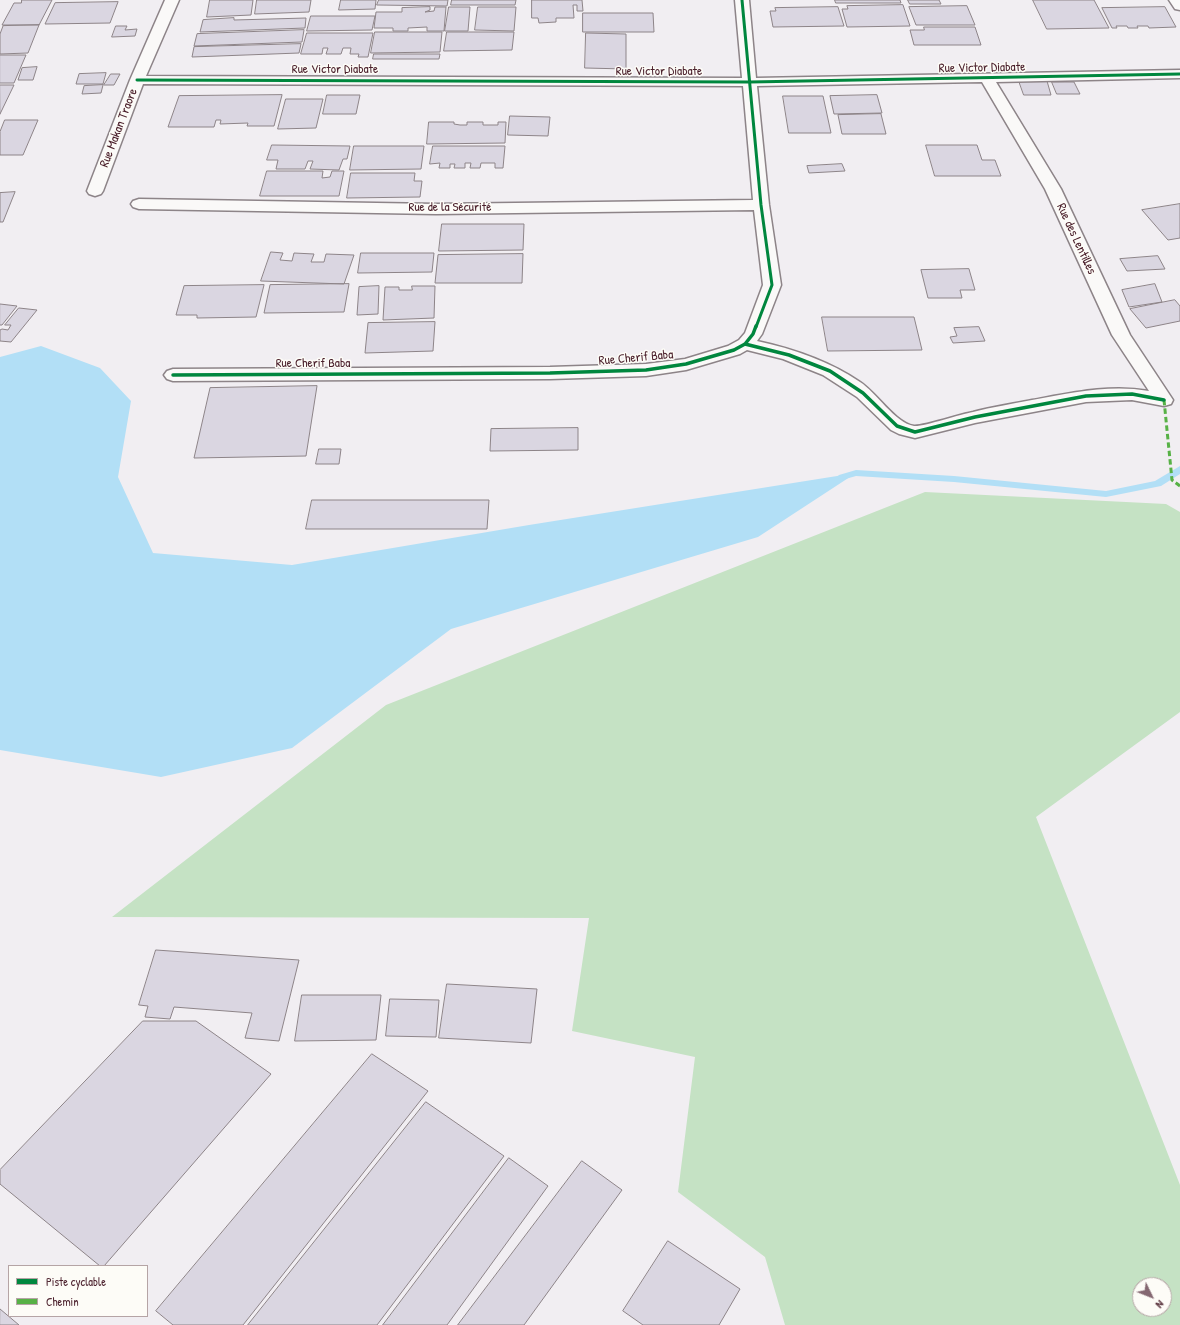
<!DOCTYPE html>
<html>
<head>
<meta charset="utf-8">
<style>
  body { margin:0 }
  #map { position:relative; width:1180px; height:1325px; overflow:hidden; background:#f1eef2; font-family:"Patrick Hand",sans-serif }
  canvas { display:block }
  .legend { position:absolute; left:8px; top:1265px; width:140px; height:52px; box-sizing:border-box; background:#fdfcf7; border:1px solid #b5a4a5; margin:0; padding:5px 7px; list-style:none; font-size:12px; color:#4a1f2b }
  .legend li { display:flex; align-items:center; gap:8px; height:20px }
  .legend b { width:20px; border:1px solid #b5a4a5 }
  .north { position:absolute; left:1132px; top:1277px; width:40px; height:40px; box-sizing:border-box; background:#fdfcf7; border:1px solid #b5a4a5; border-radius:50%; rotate:133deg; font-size:11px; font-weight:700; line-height:16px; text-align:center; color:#4a1f2b }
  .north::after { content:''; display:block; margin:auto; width:14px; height:18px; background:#846771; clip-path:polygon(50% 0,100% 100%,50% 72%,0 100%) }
</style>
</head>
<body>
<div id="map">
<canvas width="1180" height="1325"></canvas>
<ul class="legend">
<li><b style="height:5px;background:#00873e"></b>Piste cyclable</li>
<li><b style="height:5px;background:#57b146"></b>Chemin</li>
</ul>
<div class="north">N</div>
</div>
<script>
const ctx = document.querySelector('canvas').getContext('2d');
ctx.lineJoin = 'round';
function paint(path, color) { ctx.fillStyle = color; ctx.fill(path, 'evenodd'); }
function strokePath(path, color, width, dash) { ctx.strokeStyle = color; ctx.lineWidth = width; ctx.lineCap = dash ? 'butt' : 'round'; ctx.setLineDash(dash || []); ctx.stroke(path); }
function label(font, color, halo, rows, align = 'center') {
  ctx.font = font + ' "Patrick Hand",sans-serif'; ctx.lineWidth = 3; ctx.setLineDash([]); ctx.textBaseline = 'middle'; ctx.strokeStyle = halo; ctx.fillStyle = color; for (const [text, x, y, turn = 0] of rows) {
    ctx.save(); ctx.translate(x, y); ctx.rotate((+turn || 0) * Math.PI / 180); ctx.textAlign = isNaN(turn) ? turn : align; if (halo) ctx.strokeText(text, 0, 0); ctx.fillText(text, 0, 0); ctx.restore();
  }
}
paint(new Path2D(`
  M925 492 1166 504 1180 512V712L1036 817 1180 1185V1325H785L765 1257 678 1192 695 1057 572 1031 589 918 112 917 386 705ZM1140 1285H1164V1309H1140Z`), '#c5e2c4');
paint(new Path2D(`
  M41 346 100 368 131 401 118 477 153 553 292 565 529 525 856 473 758 537 451 629 292 748 161 777 0 750V357Z`), '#b2dff6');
paint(new Path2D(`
  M1180 466V474L1161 486 1106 497 954 482 856 476 842 480 837 477 839 475 856 470 954 476 1106 491 1155 481Z`), '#b2dff6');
const building = new Path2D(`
  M22 0H52L39 25H2L14 3H21Z
  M210 0H253L251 15 207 17Z
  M257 0H311L309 12 255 14Z
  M341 0H376L375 9 339 10Z
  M379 0H448L447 6 377 5Z
  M452 0H516L515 5H451Z
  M532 0H582L583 11H577V5H573L574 18H556V22L539 23 538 18H532Z
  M835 0H900L901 3H836Z
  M908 0H939L941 4H910Z
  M1033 0H1094L1109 28 1047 29Z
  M118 2 110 23 45 24 55 3Z
  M903 5 910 26 847 27 842 9H848L847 6Z
  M967 6 975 25H916L909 7Z
  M430 7V10L425 12 434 11 435 7H446L444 31H427V27L408 28V31H393V28H374L376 12H402V8Z
  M449 7H470L468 31H445Z
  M478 7H516L514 31 475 30Z
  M838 7 844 26 773 27 770 11H776L775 8Z
  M1165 7 1176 27 1149 28 1148 26H1137L1138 28H1128L1127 26H1116L1117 28H1112L1102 8Z
  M583 13H653L654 32H583Z
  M311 16H375L372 30 307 31Z
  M234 18V20L306 18 305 28 200 32 203 20Z
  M39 25 28 53 0 54V34L3 26Z
  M116 26H127L125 30 137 29 135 36 112 37Z
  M924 27H975L981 45H914L910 30H924Z
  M304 30 302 42 194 46 197 34Z
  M375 32H442L440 52 371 53Z
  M447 32H514L512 50 444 51Z
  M307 33H373L368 57H358L359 54H350L351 48H343L341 54H326L328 48H323L322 54H301Z
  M586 33 626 34V69L585 68Z
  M301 44 299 53 192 57 194 47Z
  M374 54H440L439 59H373Z
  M0 55H26L14 83H0Z
  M37 67 33 80H18L22 68Z
  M106 73 103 84H76L79 74Z
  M111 74H120L114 85H104Z
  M1019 81H1047L1051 95H1024Z
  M1052 82H1074L1080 94H1057Z
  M0 85H14L0 114Z
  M103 85 101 93 82 94 84 86Z
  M282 95 274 126H247L248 123 220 124 221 120H216L214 127H168L179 96Z
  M327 95H360L356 114H323Z
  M877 95 882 113 834 114 830 96Z
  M783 96H823L831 133H789Z
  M286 99H323L316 128 278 129Z
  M881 114 886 134H842L838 115Z
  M510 116 550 117 548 136 508 135Z
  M5 120H38L23 155H0V132Z
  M429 122H454V124L460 125H467V122H483V125H498V122H506L505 143 427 144Z
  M272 145 350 146 347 159H343L339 170 310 169 313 161H308L305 169H276L278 160H267Z
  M926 145H977L982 160H995L1001 176H935Z
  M354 146H424L421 169 350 170Z
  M433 146H505L503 168H495V163H481L480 168H470L471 163H465V168H454L455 164H450V168H439L440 163 430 164Z
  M842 164 845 171 809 173 807 166Z
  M267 171H323L322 178 330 177 332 171H344L339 196H260Z
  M351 173H415L414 181H422L420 197 347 198Z
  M15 192 3 222H0V193Z
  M1180 204V238L1168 240 1142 210Z
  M442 224H524L523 250 439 251Z
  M271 252 283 253 280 260 292 261 294 253 314 254 311 262H324L326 254 354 255 344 284 261 281Z
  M361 253H434L432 272 358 273Z
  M523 254 522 283H435L438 255Z
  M1158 256 1165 269 1127 271 1120 259Z
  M969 269 975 290H960L962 298H928L921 270Z
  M349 284 344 312 264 313 270 285Z
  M1155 284 1162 302 1129 307 1122 290Z
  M264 285 256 317 197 318V315H176L184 286Z
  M379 286 378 314 357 315 359 287Z
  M412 286H435L434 318 383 320 385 287H399V290H412Z
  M1175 300 1180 306V321L1146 328 1130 309Z
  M0 304 17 306 2 325H0Z
  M19 308 37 310 11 342 0 341V330L2 329 8 330 11 325H5Z
  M822 317H914L922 350 828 351Z
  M435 322 433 351 365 353 368 323Z
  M979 327 985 341 953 343 950 337 957 336 954 328Z
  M317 386 306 456 194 458 210 388Z
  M578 428V450L490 451 491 429Z
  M319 449H341L339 464H316Z
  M312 500H489L487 529H306Z
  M156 950 299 960 279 1041 245 1038 252 1013 174 1007 170 1019 145 1017 148 1006 139 1005Z
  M447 984 537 989 531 1043 439 1038Z
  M302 995H381L376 1040 295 1041Z
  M390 999 439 1000 436 1037 386 1036Z
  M143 1021H196L271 1074 104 1266H100L0 1184V1170Z
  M372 1054 428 1091 243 1325H173L156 1311Z
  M426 1102 504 1156 377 1325H248Z
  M509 1158 548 1186 447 1325H383Z
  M582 1161 622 1190 524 1325H458Z
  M668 1241 740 1289 719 1325H643L623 1311Z
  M0 1309 19 1325H0Z`);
paint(building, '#dad6e1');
strokePath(building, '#8d8488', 1);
const minor = new Path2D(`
  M165 0H179L146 76 742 78 735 0H749L756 78 1180 70V78L996 82 1061 189 1130 335 1173 400 1171 404 1164 406 1132 400 1086 402 975 423 915 438 899 434 891 430 857 397 823 375 783 359 747 350 740 354 686 370 646 376 550 379 173 381 167 379 164 375 167 371 173 369 550 367 646 364 685 359 728 346 739 340 745 333 763 285 754 210 436 214 139 209 133 207 131 204 133 201 139 199 436 204 753 200 743 86 143 84 103 191 101 194 95 196 89 194 87 191 130 80ZM982 82 1045 189 1112 335 1149 391C1110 384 1071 393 1032 400 1012 404 992 407 973 412 961 414 923 427 914 426 895 423 876 392 860 382 829 361 794 349 757 341L762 334 781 285 769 205 757 86Z
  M1169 0H1180V10L1175 9Z`);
strokePath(minor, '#8d8488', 3);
paint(minor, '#faf9f8');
strokePath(new Path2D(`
  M1164 400 1172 480 1180 486`), '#57b146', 3, [5.5, 3]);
strokePath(new Path2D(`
  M742 0 761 205 772 285 756 327
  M137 80 750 82 1180 74`), '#00873e', 3);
strokePath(new Path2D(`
  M745 344 789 355 830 371 863 393 897 426 915 432 975 417 1086 396 1132 394 1164 400
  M173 375 550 373 646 370 686 364 734 350 745 344 753 334 756 326`), '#00873e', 3.5);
label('13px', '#4a1f2b', '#fdfcf7', [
  ["Rue Victor Diabate",982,68,-1],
  ["Rue Victor Diabate",335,70],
  ["Rue Victor Diabate",659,72],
  ["Rue Makan Traore",119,128,-69],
  ["Rue de la Sécurité",450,208],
  ["Rue des Lentilles",1076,239,65],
  ["Rue Cherif Baba",636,358,-5],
  ["Rue Cherif Baba",313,364]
]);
</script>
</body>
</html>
